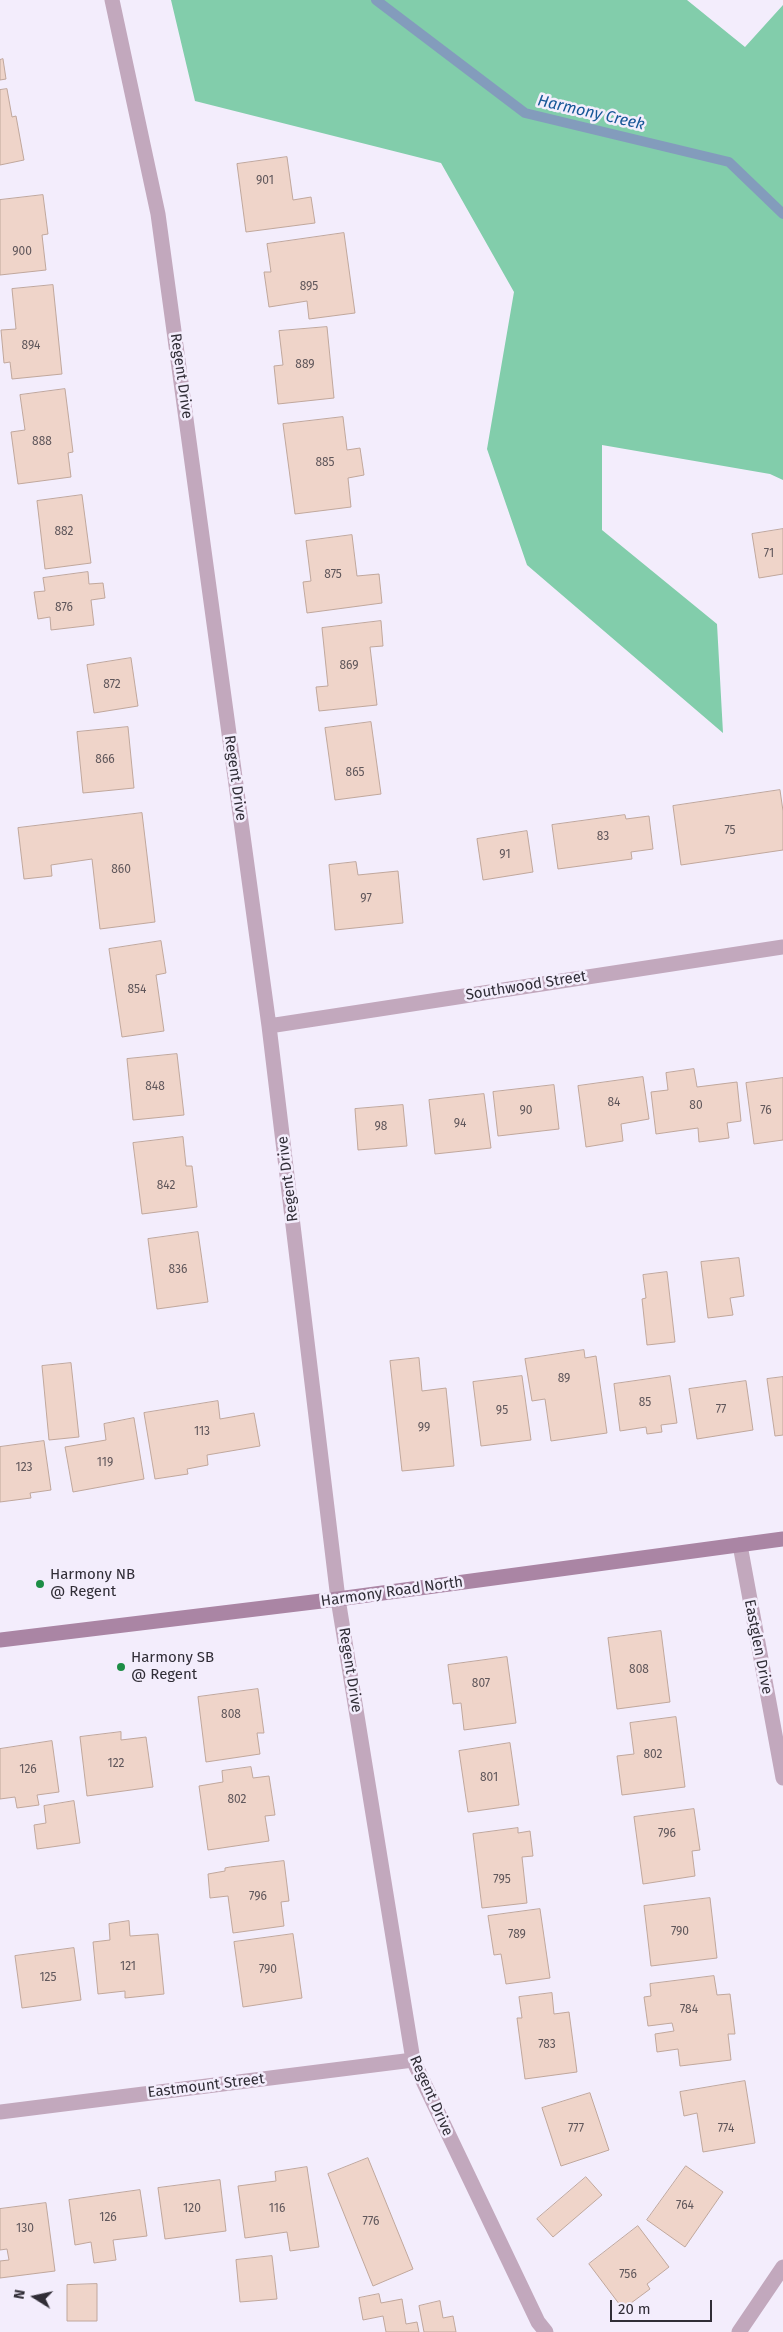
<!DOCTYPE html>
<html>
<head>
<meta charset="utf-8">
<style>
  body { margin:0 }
  #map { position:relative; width:783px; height:2332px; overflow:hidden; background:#f3edfc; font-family:"Fira Sans",sans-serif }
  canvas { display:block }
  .north { position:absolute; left:10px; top:2272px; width:50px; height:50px; -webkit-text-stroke:4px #f3edfc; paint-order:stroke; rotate:280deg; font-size:14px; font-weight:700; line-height:20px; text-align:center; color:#302d36 }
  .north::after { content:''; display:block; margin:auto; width:18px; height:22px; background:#302d36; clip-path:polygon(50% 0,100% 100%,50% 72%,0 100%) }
  .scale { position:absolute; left:610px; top:2300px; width:102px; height:22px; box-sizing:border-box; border:2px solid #302d36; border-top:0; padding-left:6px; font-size:15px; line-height:18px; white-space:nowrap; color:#302d36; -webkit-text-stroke:4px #f3edfc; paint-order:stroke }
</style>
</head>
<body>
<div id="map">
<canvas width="783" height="2332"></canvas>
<div class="north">N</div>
<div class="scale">20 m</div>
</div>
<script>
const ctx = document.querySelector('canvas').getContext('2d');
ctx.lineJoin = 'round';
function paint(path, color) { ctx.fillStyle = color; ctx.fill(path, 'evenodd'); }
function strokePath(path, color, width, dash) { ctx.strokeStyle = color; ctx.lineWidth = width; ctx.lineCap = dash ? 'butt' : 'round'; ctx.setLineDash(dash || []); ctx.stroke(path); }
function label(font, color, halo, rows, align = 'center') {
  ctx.font = font + ' "Fira Sans",sans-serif'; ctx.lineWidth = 5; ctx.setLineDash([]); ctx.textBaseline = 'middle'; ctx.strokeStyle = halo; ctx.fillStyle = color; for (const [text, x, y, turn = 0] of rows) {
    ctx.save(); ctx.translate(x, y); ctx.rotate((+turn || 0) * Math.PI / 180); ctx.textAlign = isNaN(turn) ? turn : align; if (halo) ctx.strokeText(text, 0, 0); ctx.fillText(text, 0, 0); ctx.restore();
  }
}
paint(new Path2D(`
  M171 0H687L745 47 783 5V480L770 474 602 445V530L717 624 723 733 527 565 487 449 514 292 441 163 195 101Z`), '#82cdab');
strokePath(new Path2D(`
  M376 0 525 113 729 162 783 214`), '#839cbc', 10);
const building = new Path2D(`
  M3 59 6 79 0 80V60Z
  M7 89 12 117 16 116 24 160 0 165V90Z
  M287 157 293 200 311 197 315 223 246 232 237 164Z
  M43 195 48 234 42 235 46 270 0 275V200Z
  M344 233 355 313 309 319 307 301 269 307 264 272H271L267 244Z
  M53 285 62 374 12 379 10 362 4 363 1 330 16 329 12 289Z
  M327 327 334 398 278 404 274 366 283 365 279 331Z
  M65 389 73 452 68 453 71 477 18 484 11 432 25 430 20 395Z
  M343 417 347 450 360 448 364 475 348 478 351 507 295 514 283 424Z
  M82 495 91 563 45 569 37 501Z
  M783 529V574L759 578 752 534Z
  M352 535 357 576 379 574 382 603 307 613 303 582 311 581 306 541Z
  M88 572 89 584 103 583 105 598 91 600 94 625 51 630 50 617 38 619 34 592 45 591 43 578Z
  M381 621 383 646 370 647 377 705 319 711 316 687 328 686 322 628Z
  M131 658 138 706 94 713 87 665Z
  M371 722 381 794 335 800 325 728Z
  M128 727 134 788 83 793 77 732Z
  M780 790 783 811V850L681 865 673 806Z
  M142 813 155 922 100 929 92 859 51 865 52 876 24 879 18 828Z
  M625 815 626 819 649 816 653 849 631 852 632 859 558 869 552 825Z
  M527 831 533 872 483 880 477 839Z
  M356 862 358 875 398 871 403 923 335 930 329 865Z
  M161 941 166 973 156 975 164 1031 122 1037 109 949Z
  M177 1054 184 1115 133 1120 127 1059Z
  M694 1069 697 1087 737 1082 741 1121 727 1123 729 1138 699 1142 698 1128 656 1134 651 1092 668 1090 666 1073Z
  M643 1077 649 1119 621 1124 623 1141 586 1147 578 1086Z
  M783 1078V1140L754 1144 746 1083Z
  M554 1085 559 1129 498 1136 493 1092Z
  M484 1094 491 1148 435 1154 429 1100Z
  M403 1105 407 1146 358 1150 355 1109Z
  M183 1137 186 1166H192L197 1207 142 1214 133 1143Z
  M198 1232 208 1302 157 1309 148 1239Z
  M739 1258 744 1296 730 1298 733 1315 708 1318 701 1262Z
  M667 1272 675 1342 647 1345 642 1299 646 1298 643 1275Z
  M584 1350 585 1358 596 1356 607 1433 551 1441 545 1399 532 1401 525 1359Z
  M419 1358 422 1391 446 1388 454 1466 402 1471 390 1361Z
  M71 1363 79 1437 49 1440 42 1366Z
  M522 1376 531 1440 481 1446 473 1382Z
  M670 1376 677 1423 661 1425 662 1432 647 1434 646 1427 620 1431 614 1384Z
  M783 1377V1435L775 1436 767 1379Z
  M746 1381 753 1430 697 1439 689 1389Z
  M218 1401 220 1419 254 1413 260 1446 207 1455 208 1465 187 1469 188 1474 155 1479 144 1413Z
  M134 1418 144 1479 73 1492 65 1447 106 1440 104 1424Z
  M44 1441 51 1490 30 1493 31 1498 0 1502V1447Z
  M661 1631 670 1702 617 1709 608 1638Z
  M507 1657 516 1723 464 1730 461 1703 453 1704 448 1665Z
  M258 1689 264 1733H257L260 1754 206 1762 198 1697Z
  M676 1717 685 1787 622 1795 617 1756 634 1754 630 1723Z
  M121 1732V1740L146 1737 153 1787 87 1796 80 1737Z
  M52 1741 59 1792 37 1795 39 1805 17 1808 15 1797 0 1799V1749Z
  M510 1743 519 1805 468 1812 459 1751Z
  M251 1767 253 1778 269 1776 275 1815 265 1816 269 1841 208 1850 199 1786 223 1782 222 1771Z
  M74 1801 80 1843 37 1849 34 1825 46 1823 44 1806Z
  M694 1809 700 1850 692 1851 695 1876 643 1884 634 1817Z
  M518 1828V1833L530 1831 533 1856 522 1857 527 1903 482 1908 473 1834Z
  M284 1861 289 1901 281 1902 284 1926 233 1933 228 1896 210 1898 208 1874 225 1871V1868L230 1867Z
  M710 1898 717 1958 651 1966 644 1906Z
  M540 1909 550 1978 506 1984 501 1954 494 1955 488 1916Z
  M129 1921 130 1936 158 1934 164 1994 125 1998V1991L98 1994 93 1942 110 1940 109 1924Z
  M293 1934 302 1998 243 2007 234 1942Z
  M74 1948 81 2000 22 2008 15 1956Z
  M714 1976 717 1995 730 1994 735 2034H728L731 2060 680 2066 678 2049 657 2052 655 2034 674 2031 672 2023 648 2026 644 1997 651 1996 650 1984Z
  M552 1993 554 2014 569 2012 577 2072 525 2079 517 2018H522L519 1997Z
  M745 2081 755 2143 703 2152 697 2113 684 2116 680 2092Z
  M590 2093 609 2150 561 2166 542 2108Z
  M368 2158 413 2269 373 2286 328 2174Z
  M686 2166 723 2192 685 2247 647 2220Z
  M307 2167 319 2247 290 2251 287 2232 245 2238 238 2186 276 2181 275 2172Z
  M586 2177 602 2195 553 2237 537 2219Z
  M220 2180 226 2231 165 2239 158 2188Z
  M140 2190 147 2236 113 2240 116 2260 94 2263 91 2242 75 2245 69 2200Z
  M46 2203 55 2271 0 2278V2261L9 2260 7 2249 0 2250V2209Z
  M638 2226 669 2267 647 2284 650 2289 623 2309 589 2264Z
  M272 2256 277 2299 240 2302 236 2260Z
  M97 2284V2321H67V2285Z
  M379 2294 381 2303 402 2299 406 2324 417 2322 419 2332H386L383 2316 363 2320 359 2298Z
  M440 2301 443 2318 453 2316 456 2332H424L419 2306Z`);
paint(building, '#efd4c9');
strokePath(building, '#c0a79c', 1);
strokePath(new Path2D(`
  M112 0 158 214 269 1026 338 1599 413 2060 538 2322 546 2332
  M269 1026 783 947
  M740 1545 783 1778
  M0 2112 413 2060
  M739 2332 783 2267`), '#c2a8bd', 15);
strokePath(new Path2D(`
  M0 1640 338 1599 783 1539`), '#aa85a4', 15);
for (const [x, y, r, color] of [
  [40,1584,5,"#1d8d46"],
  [121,1667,5,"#1d8d46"]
]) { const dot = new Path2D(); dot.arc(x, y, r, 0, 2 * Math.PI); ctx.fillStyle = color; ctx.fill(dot); strokePath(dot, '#f3edfc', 2); }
label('12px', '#60575b', null, [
  ["901",265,181],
  ["900",22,252],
  ["895",309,287],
  ["894",31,346],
  ["889",305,365],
  ["888",42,442],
  ["885",325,463],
  ["882",64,532],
  ["71",769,554],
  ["875",333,575],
  ["876",64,608],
  ["869",349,666],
  ["872",112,685],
  ["866",105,760],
  ["865",355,773],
  ["75",730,831],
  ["83",603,837],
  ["91",505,855],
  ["860",121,870],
  ["97",366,899],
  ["854",137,990],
  ["848",155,1087],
  ["84",614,1103],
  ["80",696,1106],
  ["90",526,1111],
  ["76",766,1111],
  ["94",460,1124],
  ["98",381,1127],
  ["842",166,1186],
  ["836",178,1270],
  ["89",564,1379],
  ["85",645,1403],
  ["77",721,1410],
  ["95",502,1411],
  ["99",424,1428],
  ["113",202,1432],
  ["119",105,1463],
  ["123",24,1468],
  ["808",639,1670],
  ["807",481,1684],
  ["808",231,1715],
  ["802",653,1755],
  ["122",116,1764],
  ["126",28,1770],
  ["801",489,1778],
  ["802",237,1800],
  ["796",667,1834],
  ["795",502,1880],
  ["796",258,1897],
  ["790",680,1932],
  ["789",517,1935],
  ["121",128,1967],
  ["790",268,1970],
  ["125",48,1978],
  ["784",689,2010],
  ["783",547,2045],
  ["777",576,2129],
  ["774",726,2129],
  ["764",685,2206],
  ["120",192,2209],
  ["116",277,2209],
  ["126",108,2218],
  ["776",371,2222],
  ["130",25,2229],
  ["756",628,2275]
]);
label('15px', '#302d36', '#f3edfc', [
  ["Regent Drive",181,376,82],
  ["Regent Drive",235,778,82],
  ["Southwood Street",526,986,-9],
  ["Regent Drive",288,1179,-97],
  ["Harmony Road North",392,1592,-8],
  ["Eastglen Drive",758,1647,79],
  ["Regent Drive",350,1670,81],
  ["Eastmount Street",206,2086,-7],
  ["Regent Drive",431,2096,66]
]);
label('15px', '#302d36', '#f3edfc', [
  ["Harmony NB",50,1575],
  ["@ Regent",50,1592],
  ["Harmony SB",131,1658],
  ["@ Regent",131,1675]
], 'left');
label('italic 16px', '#175797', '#f3edfc', [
  ["Harmony Creek",591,113,13]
]);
</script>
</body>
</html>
